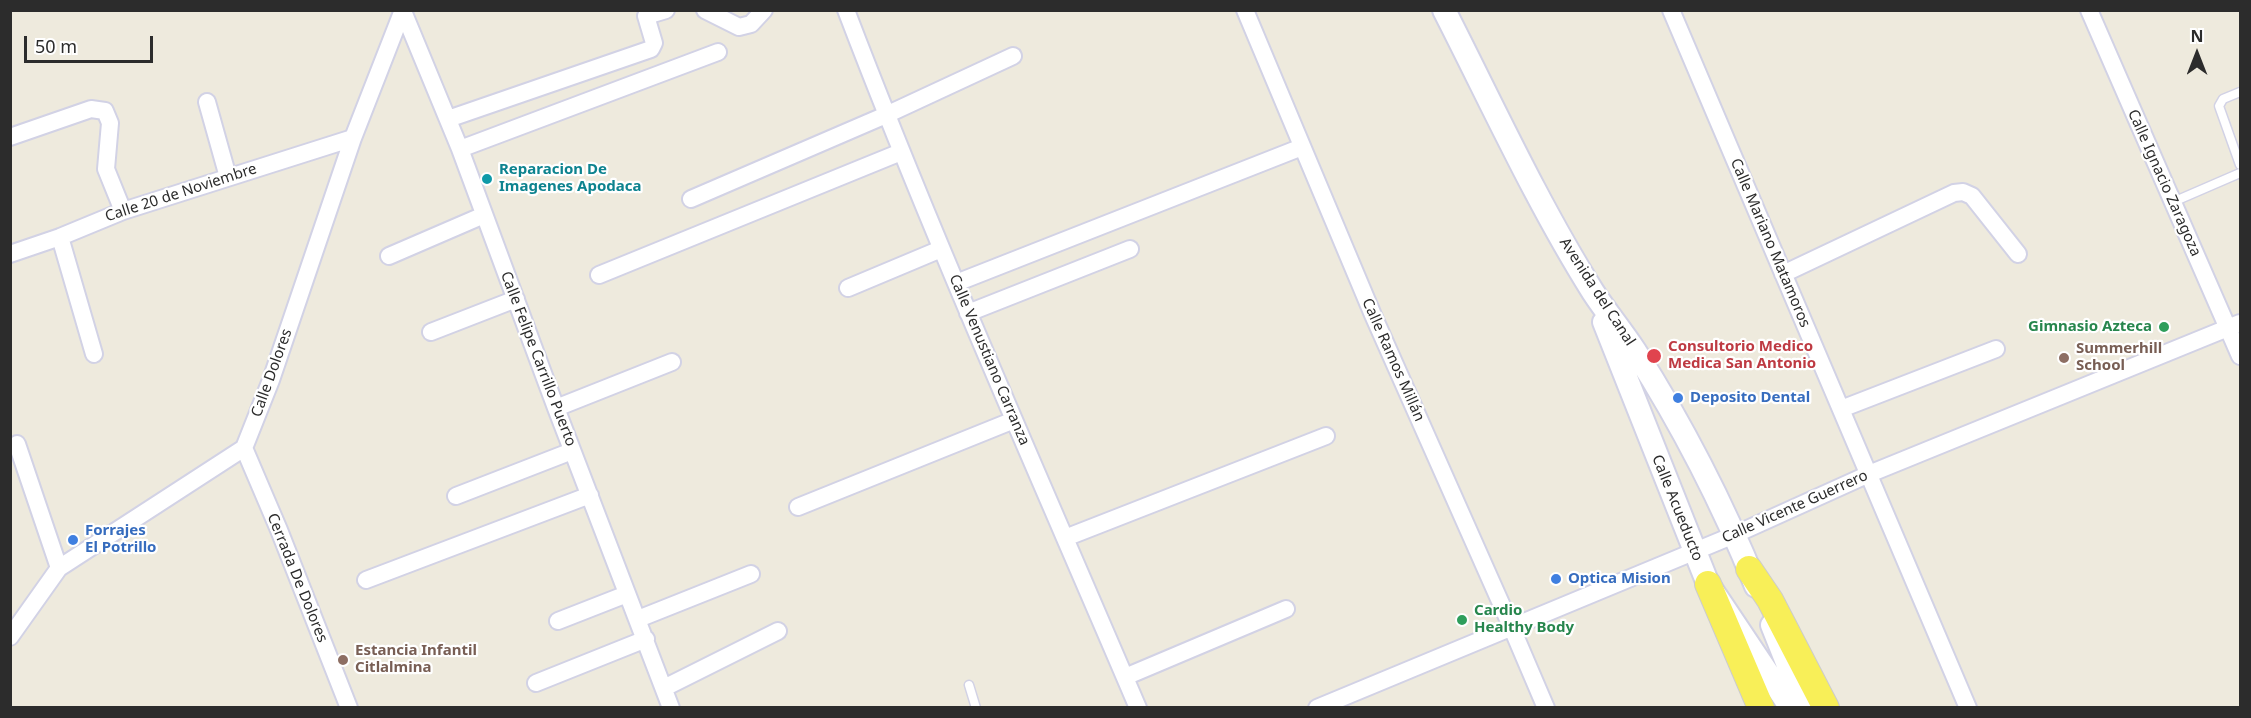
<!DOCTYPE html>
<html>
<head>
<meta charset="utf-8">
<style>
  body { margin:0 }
  #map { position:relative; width:2251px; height:718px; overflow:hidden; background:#eeeadd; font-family:"Noto Sans",sans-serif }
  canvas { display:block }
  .frame { position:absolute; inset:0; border:12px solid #2c2c2c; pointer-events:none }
  .north { position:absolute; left:2167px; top:24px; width:60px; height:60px; -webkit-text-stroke:4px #fff; paint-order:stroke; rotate:0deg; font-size:16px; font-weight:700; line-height:24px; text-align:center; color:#2c2c2c }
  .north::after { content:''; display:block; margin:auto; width:21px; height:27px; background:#2c2c2c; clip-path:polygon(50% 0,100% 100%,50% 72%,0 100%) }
  .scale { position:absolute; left:24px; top:36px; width:129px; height:27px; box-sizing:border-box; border:3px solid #2c2c2c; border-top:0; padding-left:8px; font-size:18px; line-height:21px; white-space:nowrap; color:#2c2c2c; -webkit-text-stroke:4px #fff; paint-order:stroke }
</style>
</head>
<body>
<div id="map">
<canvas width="2251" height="718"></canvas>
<div class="frame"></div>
<div class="north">N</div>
<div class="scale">50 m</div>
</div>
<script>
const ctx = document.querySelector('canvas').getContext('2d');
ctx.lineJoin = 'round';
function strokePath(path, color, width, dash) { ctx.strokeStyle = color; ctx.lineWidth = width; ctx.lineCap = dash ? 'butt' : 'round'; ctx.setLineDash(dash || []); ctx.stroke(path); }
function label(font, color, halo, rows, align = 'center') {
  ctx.font = font + ' "Noto Sans",sans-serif'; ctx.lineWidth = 4.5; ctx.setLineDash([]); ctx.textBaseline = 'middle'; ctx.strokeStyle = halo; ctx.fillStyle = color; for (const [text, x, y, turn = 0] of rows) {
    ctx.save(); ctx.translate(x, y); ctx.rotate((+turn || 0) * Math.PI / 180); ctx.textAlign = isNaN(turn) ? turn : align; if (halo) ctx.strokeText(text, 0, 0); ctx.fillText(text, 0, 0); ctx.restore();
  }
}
const lane = new Path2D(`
  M2240 92 2223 99 2219 106 2240 165
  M2173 202 2240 173
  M969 685 976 708`);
const street = new Path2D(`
  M705 10 739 27 751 24 764 10
  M846 10C936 246 1039 476 1138 708
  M1245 10 1373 315 1511 626 1546 708
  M1671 10 1968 708
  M2089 10 2240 356
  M403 11 460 149 556 408 671 708
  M207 102 228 177
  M448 119 651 49 654 43 646 16 666 10
  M10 137 91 109 105 111 110 123 106 169 123 211
  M460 149 718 52
  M691 199 886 115 1013 56
  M60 237 94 354
  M10 254 60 237 123 211 353 138
  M389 256 484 215
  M1783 274 1954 193 1963 192 1972 196 2018 254
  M599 275 901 152
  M956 283 1302 147
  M848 288 941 249
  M968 313 1130 249
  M431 332 516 299
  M556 408 672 362
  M1841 409 1996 349
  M17 444 59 568
  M244 448 279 530 349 708
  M456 496 572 451
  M798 507 1014 420
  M1065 538 1326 436
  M366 580 590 495
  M638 619 751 574
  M558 621 627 594
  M10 637 59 568 244 448 271 380 353 138 403 10
  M1125 677 1286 609
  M536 683 646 639
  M664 688 778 631
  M1317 708 1734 535 1869 474 2240 323`);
const secondary = new Path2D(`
  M1444 10C1492 104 1537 203 1593 292 1606 312 1622 331 1635 351 1681 423 1724 507 1756 586
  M1604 322 1708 584 1791 708
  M1772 625 1805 708`);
const primary = new Path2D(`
  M1749 569 1770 600 1826 708
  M1708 584 1761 708`);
strokePath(lane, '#d2d2e5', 11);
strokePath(street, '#d2d2e5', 20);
strokePath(secondary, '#d2d2e5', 26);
strokePath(primary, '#ccc', 28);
strokePath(lane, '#fff', 8);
strokePath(street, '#fff', 16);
strokePath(secondary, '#fff', 22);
strokePath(primary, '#f8ef58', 26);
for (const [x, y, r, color] of [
  [487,179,6,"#0f9aa8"],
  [2164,327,6,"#2e9e5b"],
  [1654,356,8,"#e0444e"],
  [2064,358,6,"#8d6e63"],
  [1678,398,6,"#3f7fe0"],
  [73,540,6,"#3f7fe0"],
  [1556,579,6,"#3f7fe0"],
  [1462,620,6,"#2e9e5b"],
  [343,660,6,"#8d6e63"]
]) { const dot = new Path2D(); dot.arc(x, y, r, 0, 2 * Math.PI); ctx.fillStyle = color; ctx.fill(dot); strokePath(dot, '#fff', 2); }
label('bold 15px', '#0d838f', '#fff', [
  ["Reparacion De",499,170],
  ["Imagenes Apodaca",499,187]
], 'left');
label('15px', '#2c2c2c', '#fff', [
  ["Calle Ignacio Zaragoza",2164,183,66],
  ["Calle 20 de Noviembre",181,193,-18],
  ["Calle Mariano Matamoros",1770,243,67],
  ["Avenida del Canal",1597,292,57],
  ["Calle Felipe Carrillo Puerto",538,359,69],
  ["Calle Venustiano Carranza",989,360,67],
  ["Calle Ramos Millán",1393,360,66],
  ["Calle Dolores",272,373,-70],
  ["Calle Vicente Guerrero",1795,507,-24],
  ["Calle Acueducto",1677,508,68],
  ["Cerrada De Dolores",297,578,68]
]);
label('bold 15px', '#27864d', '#fff', [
  ["Gimnasio Azteca",2152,327],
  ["Cardio",1474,611,"left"],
  ["Healthy Body",1474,628,"left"]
], 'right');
label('bold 15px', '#be3a42', '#fff', [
  ["Consultorio Medico",1668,347],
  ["Medica San Antonio",1668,364]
], 'left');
label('bold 15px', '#785e54', '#fff', [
  ["Summerhill",2076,349],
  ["School",2076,366],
  ["Estancia Infantil",355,651],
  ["Citlalmina",355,668]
], 'left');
label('bold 15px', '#366cbe', '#fff', [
  ["Deposito Dental",1690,398],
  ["Forrajes",85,531],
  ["El Potrillo",85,548],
  ["Optica Mision",1568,579]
], 'left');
</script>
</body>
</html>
